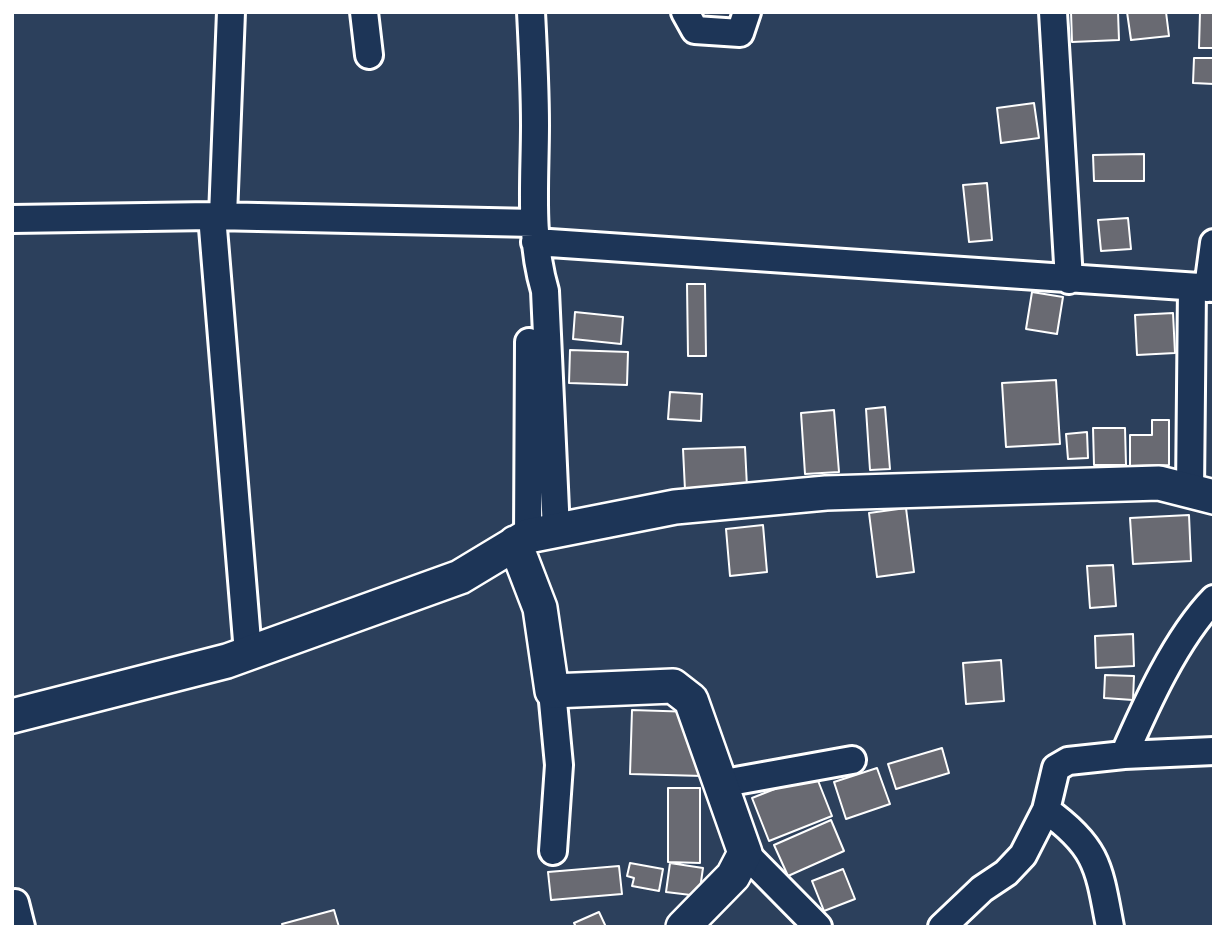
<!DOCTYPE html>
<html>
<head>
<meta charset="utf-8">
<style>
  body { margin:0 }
  #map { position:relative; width:1226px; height:939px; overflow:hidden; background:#2c405c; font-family:"Gochi Hand",sans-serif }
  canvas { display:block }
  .frame { position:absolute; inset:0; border:14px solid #fff; pointer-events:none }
</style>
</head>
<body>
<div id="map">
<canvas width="1226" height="939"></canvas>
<div class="frame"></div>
</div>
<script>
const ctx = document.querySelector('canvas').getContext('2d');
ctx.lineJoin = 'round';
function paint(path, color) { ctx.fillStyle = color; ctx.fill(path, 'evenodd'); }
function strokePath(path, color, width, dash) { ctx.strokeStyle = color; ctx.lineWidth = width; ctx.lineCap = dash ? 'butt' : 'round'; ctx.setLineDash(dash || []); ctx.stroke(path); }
const building = new Path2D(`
  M1071 12H1118L1119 40 1072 42Z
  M1127 12H1166L1169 36 1131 40Z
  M1200 12H1214V48H1199Z
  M1194 58H1214V84L1193 83Z
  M1034 103 1039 138 1001 143 997 108Z
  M1144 154V181H1094L1093 155Z
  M987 183 992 240 969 242 963 185Z
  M1128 218 1131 249 1101 251 1098 220Z
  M687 284H705L706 356H688Z
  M1032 292 1063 297 1057 334 1026 329Z
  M575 312 623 317 621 344 573 339Z
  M1173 313 1175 353 1137 355 1135 315Z
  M570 350 628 352 627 385 569 383Z
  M1056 380 1060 444 1006 447 1002 383Z
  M670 392 702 394 701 421 668 419Z
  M885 407 890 469 870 470 866 409Z
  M834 410 839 472 805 474 801 413Z
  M1152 420H1169V465L1130 466V435H1152Z
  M1093 428H1125L1126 465H1094Z
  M1087 432 1088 458 1068 459 1066 434Z
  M745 447 747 487 685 490 683 449Z
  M906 508 914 572 877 577 869 513Z
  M1189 515 1191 561 1133 564 1130 518Z
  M763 525 767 572 730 576 726 529Z
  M1113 565 1116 606 1090 608 1087 566Z
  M1133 634 1134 666 1096 668 1095 636Z
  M1001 660 1004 701 966 704 963 663Z
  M1105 675 1134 676 1133 700 1104 698Z
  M632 710 694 712 703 776 630 774Z
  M942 748 949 773 896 789 888 764Z
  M877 768 890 804 846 819 834 782Z
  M815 773 832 816 769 841 752 798Z
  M668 788H700V863L668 862Z
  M831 820 844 851 788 876 774 845Z
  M630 863 663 869 659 891 632 886 634 878 627 876Z
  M670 863 703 868 699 896 666 892Z
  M619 866 622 894 551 900 548 872Z
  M843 869 855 899 824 911 812 881Z
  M334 910 339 927H283L282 924Z
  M599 912 606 927H576L574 923Z`);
paint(building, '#696a72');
strokePath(building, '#fff', 2);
const minor = new Path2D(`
  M364 12 369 55
  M531 12C533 50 535 88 535 125 535 181 529 237 545 291L556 531
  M685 12 695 30 740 33 747 12
  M1053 12 1069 280
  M212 216 248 653
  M223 216 231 12
  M12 219 212 216 534 223
  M535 242 1214 288
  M1208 288 1214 243
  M1190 491 1192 288
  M528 536 529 342
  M552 691 559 765 553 851
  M1124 755 1214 751
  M719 784 852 760
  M1046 810C1098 847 1099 868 1110 927
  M745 853 818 927
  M15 903 21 927
  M942 927 982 889 1006 873 1023 855 1046 810 1056 768 1068 761 1124 755C1146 705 1176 638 1214 599`);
const major = new Path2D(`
  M515 543 540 608 552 691 673 686 691 700 745 853 733 876 683 927
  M12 716 227 661 460 577 528 536 675 507 826 493 1159 483 1214 497`);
strokePath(minor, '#fff', 32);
strokePath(major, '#fff', 38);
strokePath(minor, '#1d3557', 26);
strokePath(major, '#1d3557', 33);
</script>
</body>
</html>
